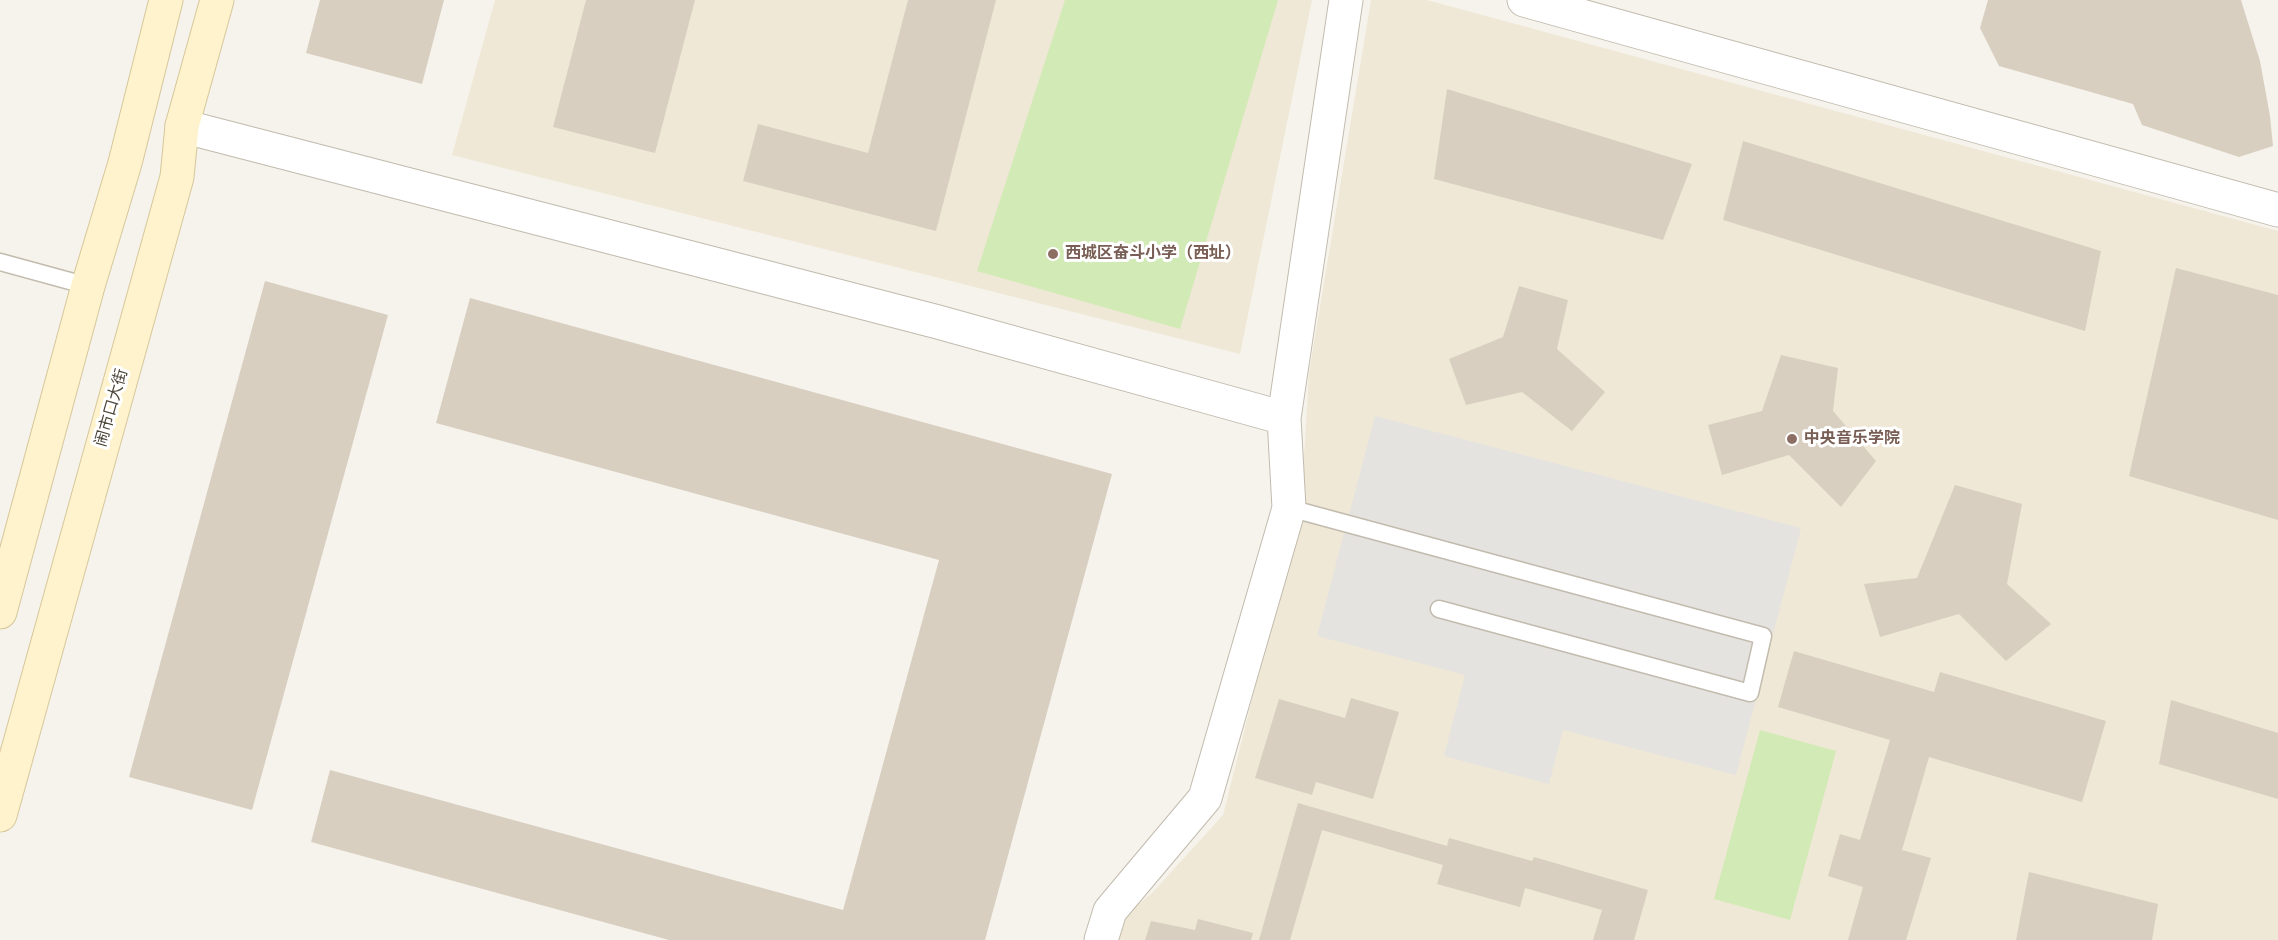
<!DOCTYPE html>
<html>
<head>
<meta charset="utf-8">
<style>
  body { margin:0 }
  canvas { display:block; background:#f6f3ec }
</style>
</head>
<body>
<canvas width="2278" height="940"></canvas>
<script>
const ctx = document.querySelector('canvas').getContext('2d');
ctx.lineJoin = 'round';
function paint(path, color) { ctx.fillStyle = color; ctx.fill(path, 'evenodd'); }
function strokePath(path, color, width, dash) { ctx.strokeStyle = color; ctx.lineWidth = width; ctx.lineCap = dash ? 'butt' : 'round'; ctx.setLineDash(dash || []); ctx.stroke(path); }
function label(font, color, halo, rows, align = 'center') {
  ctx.font = font + ' "Varela Round","Noto Sans SC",sans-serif'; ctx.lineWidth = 6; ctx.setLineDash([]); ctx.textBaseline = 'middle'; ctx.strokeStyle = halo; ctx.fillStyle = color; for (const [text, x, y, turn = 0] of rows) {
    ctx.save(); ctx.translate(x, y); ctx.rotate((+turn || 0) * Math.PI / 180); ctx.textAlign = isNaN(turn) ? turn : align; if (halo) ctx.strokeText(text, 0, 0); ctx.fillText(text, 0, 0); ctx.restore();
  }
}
paint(new Path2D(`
  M495 0H1312L1240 354 452 155Z
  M1371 0H1427L2278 231V940H1116L1123 917 1153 892 1223 815 1301 505 1309 373Z`), '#efe8d6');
paint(new Path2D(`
  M1065 0H1278L1180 329 977 271Z
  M1760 730 1836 751 1790 920 1714 899Z`), '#d2eab5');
paint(new Path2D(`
  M1375 416 1801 528 1736 775 1563 730 1549 784 1444 756 1465 675 1317 636Z`), '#e5e3e0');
paint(new Path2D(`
  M320 0H444L422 84 306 53Z
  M586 0H695L655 153 553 127Z
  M908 0H996L936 231 743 181 758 124 868 153Z
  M1988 0H2241L2260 61 2270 116 2273 146 2239 157 2142 125 2133 104 1999 66 1980 28Z
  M1447 89 1692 164 1663 240 1434 179Z
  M1743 141 2101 251 2085 331 1723 220Z
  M2176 268 2278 295V520L2129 476Z
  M265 281 388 315 252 810 129 777Z
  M1519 286 1568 300 1557 349 1605 392 1572 431 1522 392 1466 405 1449 359 1503 337Z
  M470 298 1112 474 985 940H669L311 842 330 770 843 910 939 560 436 423Z
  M1781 355 1838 368 1833 411 1876 461 1841 507 1789 455 1722 475 1708 425 1762 411Z
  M1955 485 2022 504 2007 584 2051 624 2006 661 1959 614 1880 637 1864 584 1917 578Z
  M1794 651 1934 692 1940 672 2106 721 2082 802 1929 757 1902 850 1931 858 1906 940H1848L1863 887 1828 876 1840 834 1860 840 1890 740 1778 707Z
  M1351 698 1399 712 1373 799 1316 782 1312 795 1255 778 1279 699 1345 718Z
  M2171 700 2278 733V799L2159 764Z
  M1298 803 1447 846 1449 838 1532 861 1534 857 1648 890 1634 940H1593L1602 910 1525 888 1520 907 1437 884 1443 865 1322 830 1290 940H1259Z
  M2029 872 2158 904 2152 940H2016Z
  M1198 919 1253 933 1251 940H1145L1151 921 1195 930Z`), '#d8cfc1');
const service = new Path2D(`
  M0 262 88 286
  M1289 508 1763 636 1750 693 1439 609`);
const minor = new Path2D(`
  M1524 0 2278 210
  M182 126 938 322 1284 418
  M1101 940 1110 911 1205 798 1289 508 1284 418 1346 0`);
const secondary = new Path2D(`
  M0 612 88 286 125 163 166 0
  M0 815 177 177 182 126 217 0`);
strokePath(service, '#c2bbae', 19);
strokePath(minor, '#c2bbae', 35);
strokePath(secondary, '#d6c79b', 35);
strokePath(service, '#fff', 16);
strokePath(minor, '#fff', 33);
strokePath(secondary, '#fff3cd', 33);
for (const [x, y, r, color] of [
  [1053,254,6,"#8d6e63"],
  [1792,439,6,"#8d6e63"]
]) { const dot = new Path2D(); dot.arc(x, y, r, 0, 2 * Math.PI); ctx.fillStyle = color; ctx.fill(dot); strokePath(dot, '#fff', 2); }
label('bold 16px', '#785e54', '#fff', [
  ["西城区奋斗小学（西址）",1065,254],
  ["中央音乐学院",1804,439]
], 'left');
label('16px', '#4b4439', '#fff', [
  ["闹市口大街",112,408,-74]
]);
</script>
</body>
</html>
